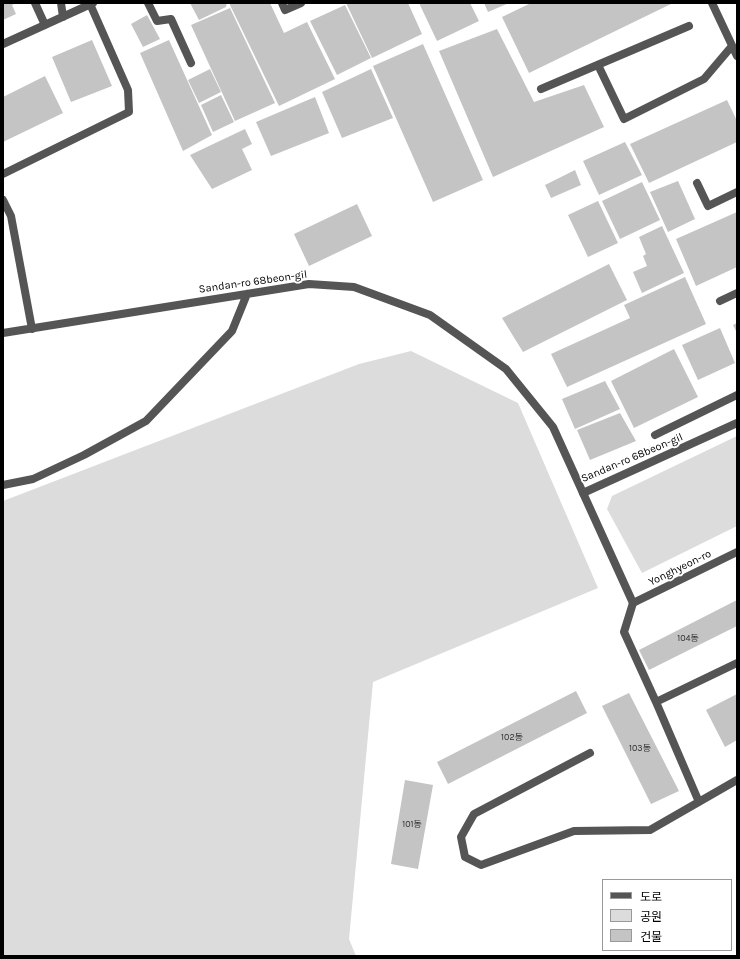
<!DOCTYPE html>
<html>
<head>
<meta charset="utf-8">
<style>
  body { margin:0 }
  #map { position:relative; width:740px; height:959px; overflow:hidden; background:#fff; font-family:Karla,"Noto Sans KR",sans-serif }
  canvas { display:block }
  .frame { position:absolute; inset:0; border:4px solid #000; pointer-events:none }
  .legend { position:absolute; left:602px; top:879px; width:130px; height:72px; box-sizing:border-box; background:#fff; border:1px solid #999; margin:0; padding:5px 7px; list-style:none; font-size:12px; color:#000 }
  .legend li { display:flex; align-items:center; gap:8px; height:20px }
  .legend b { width:20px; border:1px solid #999 }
</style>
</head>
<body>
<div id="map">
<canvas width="740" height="959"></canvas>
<div class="frame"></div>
<ul class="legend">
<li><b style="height:5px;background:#555"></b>도로</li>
<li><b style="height:11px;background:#dcdcdc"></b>공원</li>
<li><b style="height:11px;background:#c4c4c4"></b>건물</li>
</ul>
</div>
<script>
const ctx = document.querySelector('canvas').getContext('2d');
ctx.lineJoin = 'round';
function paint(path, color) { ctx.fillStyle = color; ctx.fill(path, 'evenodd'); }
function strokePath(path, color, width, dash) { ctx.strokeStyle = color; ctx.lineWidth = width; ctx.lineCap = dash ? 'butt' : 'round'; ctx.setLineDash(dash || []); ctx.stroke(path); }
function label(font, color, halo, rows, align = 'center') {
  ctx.font = font + ' Karla,"Noto Sans KR",sans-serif'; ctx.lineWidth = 4; ctx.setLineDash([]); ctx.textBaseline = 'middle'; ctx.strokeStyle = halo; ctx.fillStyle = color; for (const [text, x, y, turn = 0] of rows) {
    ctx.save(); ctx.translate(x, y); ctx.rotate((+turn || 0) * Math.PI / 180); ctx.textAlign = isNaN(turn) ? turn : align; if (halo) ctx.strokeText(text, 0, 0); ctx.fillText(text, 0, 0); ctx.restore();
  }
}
paint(new Path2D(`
  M411 351 518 403 598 588 373 682 349 939 356 956H3V501L359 364Z
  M737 436V526L642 573 607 509 612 496Z`), '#dcdcdc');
paint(new Path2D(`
  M3 3H16L12 5 16 14 3 20Z
  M190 3H227L226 7 199 20Z
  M229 3H270L284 33 307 22 335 79 279 106Z
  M346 3H408L422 34 372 58Z
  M419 3H470L479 21 437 41Z
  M484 3H509L488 12Z
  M531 3H673L529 73 502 17Z
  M345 5 371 58 337 75 310 21Z
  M230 8 275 103 235 121 191 25Z
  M147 15 160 39 143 47 131 24Z
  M497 29 534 102 584 85 604 127 493 177 439 51Z
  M92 40 112 86 71 102 52 57Z
  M169 40 212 135 183 151 140 53Z
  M423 44 483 180 433 202 373 66Z
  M210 69 221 92 199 103 188 80Z
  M371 69 393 118 342 138 322 92Z
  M45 76 63 113 3 142V97Z
  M221 95 234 122 213 132 201 105Z
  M315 97 329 133 271 156 256 122Z
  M727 100 737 121V142L649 183 630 144Z
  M245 129 252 144 242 149 252 170 212 189 190 155Z
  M625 142 642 175 599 195 583 161Z
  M575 170 581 185 551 198 545 185Z
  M678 181 695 219 668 232 650 192Z
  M642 182 660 220 620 239 602 201Z
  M598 201 618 243 588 257 568 215Z
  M357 204 372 236 309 266 294 234Z
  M737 212V267L696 286 676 239Z
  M662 226 684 273 642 293 633 272 647 266 643 256 646 254 639 237Z
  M609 264 627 300 523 352 502 318Z
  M685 277 706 324 567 387 551 354 630 318 624 305Z
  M737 323V333L733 325Z
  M720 328 735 363 698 380 682 345Z
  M674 349 698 397 634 428 611 381Z
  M605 381 620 409 575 429 562 399Z
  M620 413 636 441 590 460 577 430Z
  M737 600V626L649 670 639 650Z
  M576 691 587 713 448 784 437 762Z
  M629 693 679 791 651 804 602 706Z
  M737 694V740L725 747 706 710Z
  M405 780 433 785 418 869 391 864Z`), '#c4c4c4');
strokePath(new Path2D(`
  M35 3 45 25
  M61 3 63 17
  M148 3 157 21 171 19 191 63
  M282 3 285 10 301 3
  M712 3 737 56
  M3 44 93 3
  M598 65 624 119 704 79 732 46
  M541 89 689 26
  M3 174 129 112 128 90 90 4
  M697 183 708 206 737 192
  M3 200 11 216 32 329
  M720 301 737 293
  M3 333 309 284 354 287 430 315 506 369 553 427 583 493 737 423
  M655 435 737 395
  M3 485 33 479 84 455 146 421 232 331 247 294
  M633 603 624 632 656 702 699 802
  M656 702 737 663
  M590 753 474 814 461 837 465 857 481 865 574 831 650 830 737 780`), '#555', 8);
strokePath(new Path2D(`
  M583 493 633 603 737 552`), '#555', 8);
label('9px', '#313131', null, [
  ["104동",688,638],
  ["102동",512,737],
  ["103동",640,748],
  ["101동",412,824]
]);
label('11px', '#000', '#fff', [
  ["Sandan-ro 68beon-gil",253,282,-8],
  ["Sandan-ro 68beon-gil",632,458,-23],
  ["Yonghyeon-ro",680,568,-26]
]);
</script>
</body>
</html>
